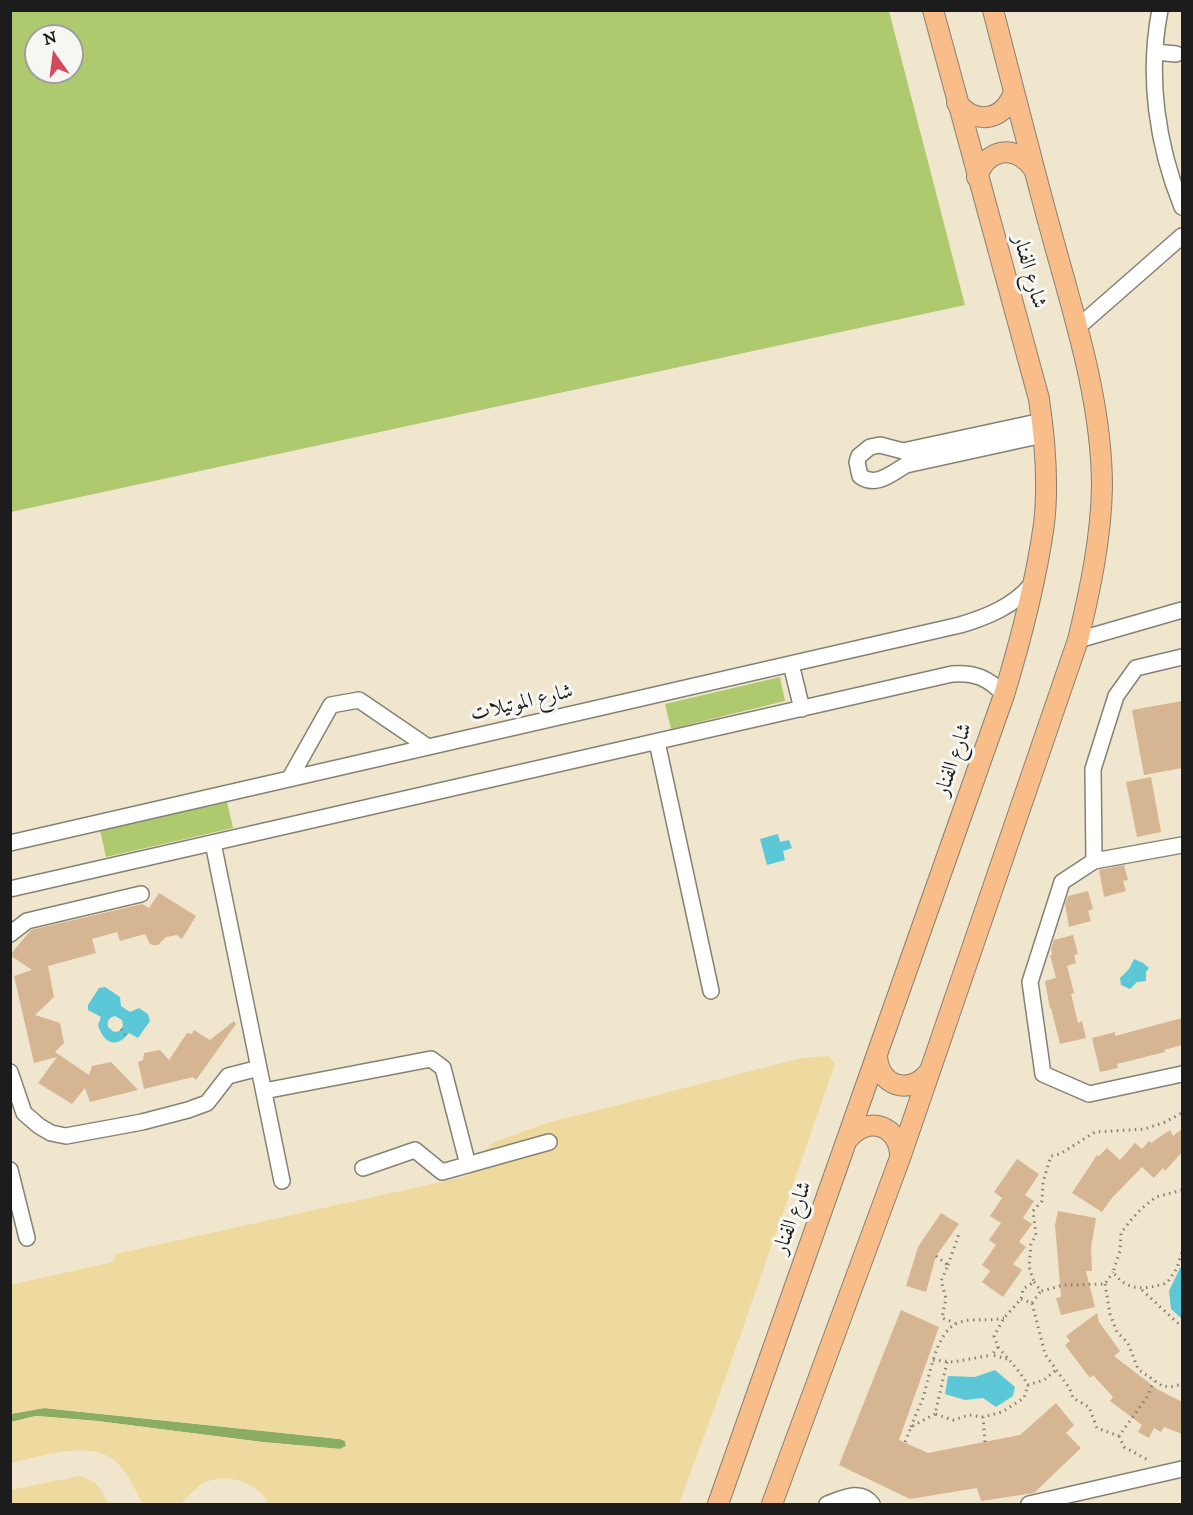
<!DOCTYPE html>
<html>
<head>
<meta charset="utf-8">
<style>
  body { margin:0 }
  #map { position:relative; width:1193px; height:1515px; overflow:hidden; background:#f0e6ce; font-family:"IM FELL DW Pica",serif }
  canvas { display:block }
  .frame { position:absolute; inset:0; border:12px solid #1c1c1c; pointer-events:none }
  .north { position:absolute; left:24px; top:24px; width:60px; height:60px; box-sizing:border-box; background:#f6f6f2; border:2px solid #9f9f9c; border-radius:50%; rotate:346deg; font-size:16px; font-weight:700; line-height:24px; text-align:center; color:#1c1c1c }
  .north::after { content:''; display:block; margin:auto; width:21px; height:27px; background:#d1495b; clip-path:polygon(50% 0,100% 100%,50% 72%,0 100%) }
</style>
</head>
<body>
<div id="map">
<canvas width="1193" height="1515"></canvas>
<div class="frame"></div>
<div class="north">N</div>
</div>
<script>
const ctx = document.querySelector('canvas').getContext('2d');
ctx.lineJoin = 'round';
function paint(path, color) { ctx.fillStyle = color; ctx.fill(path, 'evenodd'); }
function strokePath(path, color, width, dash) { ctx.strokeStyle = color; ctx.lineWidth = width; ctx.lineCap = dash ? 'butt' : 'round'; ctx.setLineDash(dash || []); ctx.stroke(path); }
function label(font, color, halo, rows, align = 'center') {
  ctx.font = font + ' "IM FELL DW Pica",Amiri,serif'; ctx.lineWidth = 6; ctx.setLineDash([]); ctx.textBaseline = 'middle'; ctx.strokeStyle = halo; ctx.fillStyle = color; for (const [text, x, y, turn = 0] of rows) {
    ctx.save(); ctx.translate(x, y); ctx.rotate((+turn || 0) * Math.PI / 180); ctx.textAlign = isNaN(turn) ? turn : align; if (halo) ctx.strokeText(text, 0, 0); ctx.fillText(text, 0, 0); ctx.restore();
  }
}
paint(new Path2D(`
  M10 11H889L965 305 11 512ZM36 36H72V72H36Z
  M780 677 785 701 671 729 665 704Z
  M227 802 233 828 106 857 100 830Z`), '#afc96f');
paint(new Path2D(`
  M44 1408 340 1439 345 1441 346 1446 340 1449 262 1442 97 1421 36 1416 11 1422 10 1414Z`), '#8bad62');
paint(new Path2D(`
  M829 1056 835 1064 725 1379 679 1504H268C259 1481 221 1471 201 1485 193 1490 187 1498 180 1504H143C135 1490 128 1472 115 1461 89 1439 41 1457 11 1463V1422L36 1416 97 1421 262 1442 340 1449 346 1446 345 1441 340 1439 44 1408 11 1414 10 1285 113 1262 116 1254 468 1176 477 1158 494 1142 547 1123 802 1058Z
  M79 1476C97 1480 101 1488 108 1504H11V1490Z`), '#eeda9e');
paint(new Path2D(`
  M778 834 780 842 789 840 792 848 783 851 785 860 767 865 760 839Z
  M1134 959 1143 963 1149 968 1146 972V981L1137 982 1130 989 1121 985 1120 978 1129 969Z
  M105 987 120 997 121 1006 130 1012 139 1008 148 1014 150 1021 138 1038 129 1033C116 1049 104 1044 98 1025L101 1017 88 1010V1005L99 988ZM115 1016 122 1020 123 1026 120 1031 114 1032 108 1027C107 1020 109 1018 115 1016Z
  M1182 1267V1319L1171 1309 1169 1291 1180 1268Z
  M995 1370 1015 1387 1013 1396 996 1407 983 1398 965 1400 945 1394 948 1376 975 1377Z`), '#5cc7d6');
paint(new Path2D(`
  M1182 701V768L1144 775 1132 710Z
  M1151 777 1161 832 1137 837 1126 782Z
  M1124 865 1128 880 1123 881 1126 891 1104 897 1099 870Z
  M1088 891 1093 909 1088 911 1091 921 1069 927 1065 904 1068 896Z
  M159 893 196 916 182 939 177 935 166 937 158 945H153L150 944 145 934 120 941 117 932 92 939 96 953 48 966 54 997 35 1015 60 1023 64 1043 55 1052 89 1075 92 1066 111 1062 138 1090 90 1102 85 1088 72 1104 38 1083 57 1057 34 1063 14 976 32 970 10 955 31 930 142 904 149 908Z
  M1073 935 1078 954 1074 955 1076 963 1067 966 1074 993 1071 994 1078 1023 1082 1021 1086 1038 1060 1044 1051 1008 1050 1009 1045 981 1056 978 1050 955H1052L1051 949 1054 940Z
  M1182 1018V1045L1164 1050 1165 1052 1117 1064 1118 1068 1100 1072 1092 1038 1115 1032V1036Z
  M234 1021 236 1024 196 1080 193 1077 144 1089 138 1062 143 1060 144 1053 160 1050 169 1060 187 1033 192 1034 194 1030 210 1040Z
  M1182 1129V1152L1165 1171 1163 1168 1154 1178 1142 1167 1111 1199 1102 1212 1072 1193 1097 1155 1099 1156 1107 1148 1120 1160 1135 1143 1142 1149 1149 1141 1151 1143 1170 1130 1173 1136Z
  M1017 1159 1039 1174 1025 1195 1034 1201 1023 1218 1032 1224 1019 1242 1026 1247 1013 1264 1022 1270 1003 1297 982 1282 990 1271 982 1265 996 1245 989 1240 1001 1223 990 1216 1002 1198 994 1192Z
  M1058 1211 1096 1218 1091 1248 1092 1271H1086L1095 1307 1061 1315 1056 1298 1061 1297 1055 1225Z
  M941 1213 959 1224 936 1256 926 1292 906 1286 918 1247Z
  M901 1310 939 1327 899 1440 928 1453 1020 1435 1056 1403 1074 1425 1066 1433 1081 1448 1034 1493 981 1501 977 1488 910 1499 839 1465Z
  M1097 1313 1099 1322 1120 1351 1114 1356 1157 1389 1182 1402V1434L1164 1427 1161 1432 1154 1428 1149 1438 1138 1432 1142 1425 1110 1401 1113 1397 1093 1375 1090 1378 1065 1345 1070 1341 1066 1336Z`), '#d5b592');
const minor = new Path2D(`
  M1160 10C1147 76 1157 145 1182 207
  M1155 52 1176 54
  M1077 328 1182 236
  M1042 421 903 451 880 445 870 447 859 456 857 462 860 476C876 488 892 473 906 465L1043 435
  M1078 640 1182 610
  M791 664 802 709
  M657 742 711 991
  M290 778 331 705 359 700 428 747
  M10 843 960 625C987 617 1014 606 1032 584
  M213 843 282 1181
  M1182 845 1094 861 1062 882 1030 982 1043 1074 1089 1094 1182 1074
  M1094 861 1093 769 1116 696 1136 668 1182 657
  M10 889 952 674C974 672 989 678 1004 695
  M10 934 27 921 141 894
  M10 1072 24 1113 39 1126 51 1133 66 1136 142 1122 188 1110 207 1103 228 1076 259 1068
  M264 1091 431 1059 443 1068 468 1165
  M363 1168 415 1150 442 1172 549 1142
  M10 1170 27 1238
  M827 1504C842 1499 860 1488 872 1504
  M1029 1504 1182 1469`);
const major = new Path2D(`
  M957 103C977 126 1004 120 1014 92
  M977 177C987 148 1015 144 1033 168
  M877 1055C878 1086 909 1096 928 1073
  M848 1139C868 1114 901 1126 900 1158
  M718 1504 1004 695C1021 639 1036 582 1044 524 1049 482 1045 440 1039 399L933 10
  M772 1504 900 1158 1078 640C1090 590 1101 539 1102 487 1102 403 1075 319 1053 239 1032 163 1013 87 993 10`);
strokePath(minor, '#868175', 18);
strokePath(major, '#868175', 22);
strokePath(new Path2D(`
  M121 1029 126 1036
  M1182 1190 1156 1197 1142 1208 1131 1220 1121 1233 1120 1251 1113 1272C1128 1293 1146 1289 1167 1283L1177 1268 1182 1252
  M936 1256 948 1265 941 1281 946 1298 942 1318 955 1323
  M948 1265 960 1231
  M1034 1282 1041 1291 1064 1285 1105 1284 1113 1272
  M1105 1284 1110 1314 1117 1332 1128 1343 1138 1369 1162 1386 1171 1387 1182 1384
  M1142 1290 1182 1327
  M1021 1299 1032 1303 1045 1354 1070 1389 1073 1398 1089 1407 1097 1428 1119 1436 1147 1397 1154 1381
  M1032 1303 1041 1291
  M998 1347C1009 1360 1020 1371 1028 1385L1044 1380 1056 1370
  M1007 1359 992 1355 998 1347 994 1336 1004 1318 1021 1299 1023 1289 1034 1282 1029 1267 1031 1244 1036 1235 1033 1211 1042 1201 1043 1182 1051 1156 1060 1154 1095 1132 1145 1129 1165 1122 1182 1113
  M933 1360 953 1362 992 1355
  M947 1362 935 1414 953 1420 969 1415 983 1417
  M911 1427C914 1418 918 1410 922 1401 929 1381 935 1331 958 1323 973 1317 987 1322 1004 1318
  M1119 1436 1124 1447 1148 1460
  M905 1442 911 1427 935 1414
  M985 1442 983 1417 1002 1412 1024 1398 1028 1385`), '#868175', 3, [1.5, 4.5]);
strokePath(minor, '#fff', 15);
strokePath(major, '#f8bd89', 20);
label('21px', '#1c1c1c', '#f6f6f2', [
  ["شارع الفنار",1028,272,74],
  ["شارع الموتيلات",522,704,-13],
  ["شارع الفنار",955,760,-71],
  ["شارع الفنار",794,1218,-70]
]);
</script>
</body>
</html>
